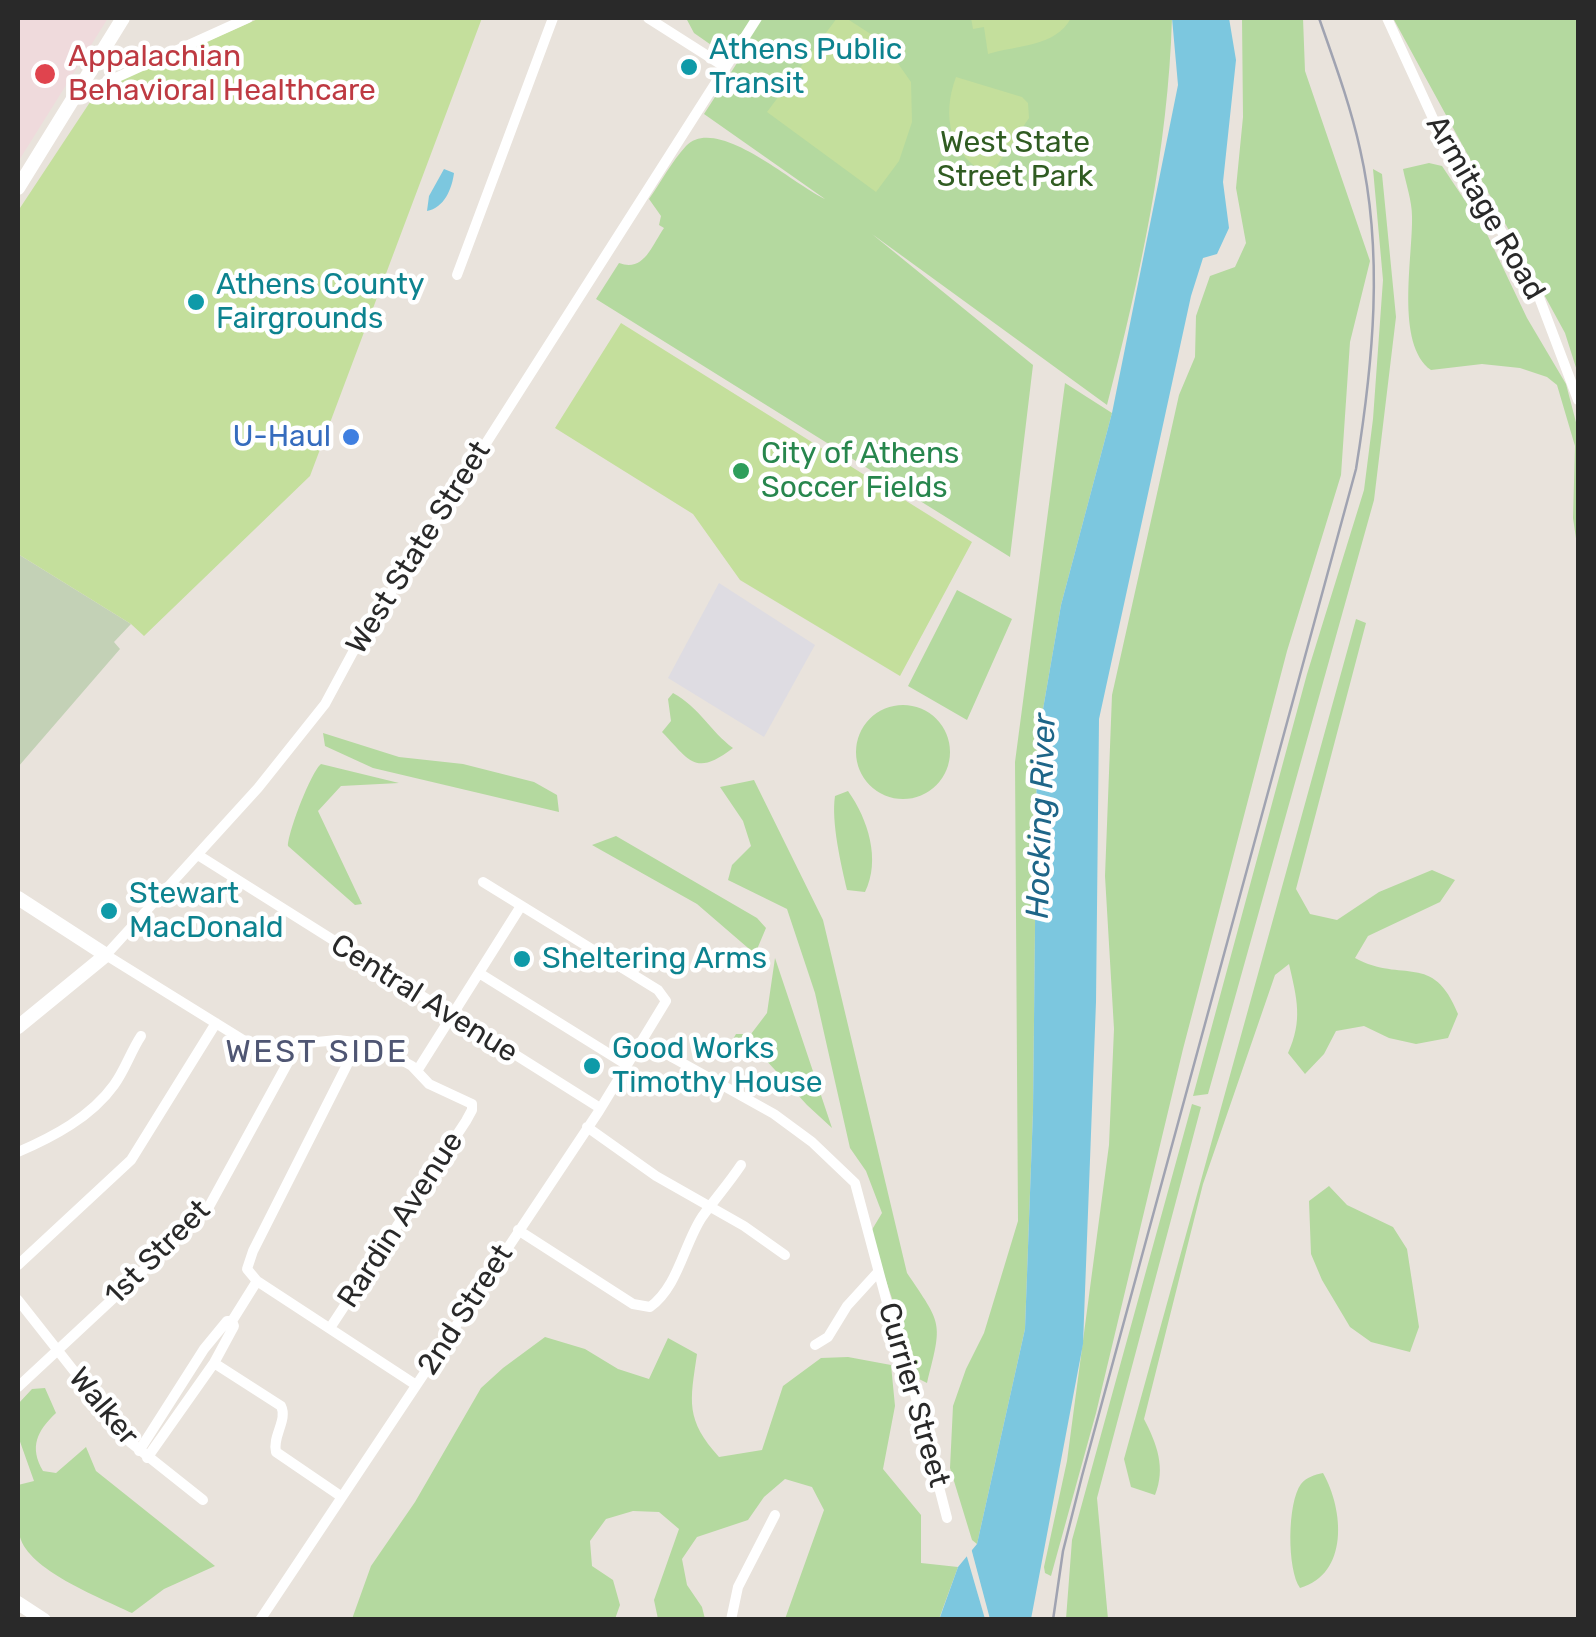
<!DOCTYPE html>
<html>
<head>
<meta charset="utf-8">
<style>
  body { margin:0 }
  #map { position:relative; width:1596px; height:1637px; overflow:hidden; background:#e9e3dc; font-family:Rubik,sans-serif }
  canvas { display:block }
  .frame { position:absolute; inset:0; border:20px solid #292929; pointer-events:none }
</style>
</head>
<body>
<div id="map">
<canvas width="1596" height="1637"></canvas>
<div class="frame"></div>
</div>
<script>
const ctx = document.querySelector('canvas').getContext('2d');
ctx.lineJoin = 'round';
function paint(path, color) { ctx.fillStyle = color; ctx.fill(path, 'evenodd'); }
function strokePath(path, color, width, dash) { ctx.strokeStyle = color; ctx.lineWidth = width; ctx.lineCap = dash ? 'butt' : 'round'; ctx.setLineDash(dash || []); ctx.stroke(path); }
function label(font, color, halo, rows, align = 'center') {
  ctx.font = font + ' Rubik,sans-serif'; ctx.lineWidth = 9; ctx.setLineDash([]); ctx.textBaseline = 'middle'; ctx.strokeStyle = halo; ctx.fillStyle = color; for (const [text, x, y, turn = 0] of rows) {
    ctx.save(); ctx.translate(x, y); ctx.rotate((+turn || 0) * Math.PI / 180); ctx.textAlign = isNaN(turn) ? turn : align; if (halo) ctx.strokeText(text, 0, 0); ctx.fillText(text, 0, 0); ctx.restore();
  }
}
paint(new Path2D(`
  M719 583 815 645 764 737 668 678Z`), '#dedce2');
paint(new Path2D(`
  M18 18H108L18 162Z`), '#efdadc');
paint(new Path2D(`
  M686 18H1172C1168 150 1140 277 1107 405L872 234 1033 365 1010 557 596 299 619 263C644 272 651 247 664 228L659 225 661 216 649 199C661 182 672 161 686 146 717 114 794 185 825 199L704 114 737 63 694 33Z
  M1242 18H1303L1305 71 1370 261 1350 342 1341 475 1287 651 1183 1049 1096 1413 1051 1576 1045 1573 1044 1567 1067 1461 1109 1145 1114 1029 1105 876 1112 695 1179 395 1195 357 1196 316 1210 276 1235 267 1246 243 1236 188 1243 117Z
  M1393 18H1578V374L1565 333Z
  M1429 163 1442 166 1486 232 1527 318 1566 384 1578 430V552L1573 518 1575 446 1557 385 1547 377 1520 368 1482 364 1431 370C1395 344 1413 258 1412 216 1412 201 1406 184 1403 169Z
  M1373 169 1382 174 1396 317 1374 500 1208 1094 1193 1096 1307 674 1364 490 1373 419 1383 280Z
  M1065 383 1112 413 1061 605 1037 744 1033 1111 1025 1329 977 1544 972 1540 950 1468 953 1406 966 1369 984 1333 1018 1221 1015 762Z
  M957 590 1012 619 967 720 908 686Z
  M1356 619 1366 623 1296 889 1310 914 1337 920 1379 892 1432 870 1455 880 1440 902 1368 936 1355 958C1403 984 1433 951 1458 1014L1448 1038 1416 1044 1389 1038 1364 1026 1336 1031 1324 1054 1305 1074 1288 1053C1303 1020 1297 999 1289 964L1275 975 1203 1184 1144 1419C1157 1444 1166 1468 1155 1495L1131 1487 1124 1459Z
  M673 693C699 707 711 732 733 748 695 777 690 761 662 732L671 721 668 699Z
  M856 752a47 47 0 1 1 94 0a47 47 0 1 1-94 0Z
  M323 733 399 757 463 764 534 782 557 795 559 812 373 768 325 746Z
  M321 764 399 783 341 786 318 811 362 904 355 905 288 846C288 832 311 772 321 764Z
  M754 780 823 920 907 1273C942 1325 943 1321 927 1383L919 1379 870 1233 882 1213 866 1171 850 1148 815 993 787 909 728 880 732 865 751 846 743 821 720 787Z
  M848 791C868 819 881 860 865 892L847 890C841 864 831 822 835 796Z
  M616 836 757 918 766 928 755 954 697 904 592 845Z
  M775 958 832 1128 807 1105 754 1047 742 1043 729 1046 736 1034H751L767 1013Z
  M1192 1104 1201 1107 1097 1498 1108 1619H1066L1072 1540Z
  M1329 1186 1347 1205 1393 1227 1407 1249 1419 1327 1410 1352 1371 1342 1350 1327 1322 1280 1311 1254 1309 1201Z
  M545 1337 585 1349 618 1369 649 1379 668 1338 697 1354C690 1402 685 1419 719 1457L762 1450 783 1386 821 1358 848 1357 891 1365 895 1406 883 1469 921 1515V1563L958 1567 939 1619H785L824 1510 812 1487 785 1479 764 1497 748 1520 697 1537 682 1559 687 1585 702 1607 705 1619H658L654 1600 679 1529 659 1512 633 1511 606 1519 590 1541 592 1566 613 1580 620 1605 615 1619H352L371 1566 415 1502 481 1388 503 1368Z
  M45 1388 56 1413C37 1431 29 1447 43 1471L56 1473 86 1447 96 1471 215 1566 164 1589 132 1613C103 1599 33 1572 21 1540 14 1524 17 1502 18 1485L34 1481 18 1436V1404L32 1389Z
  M1323 1473C1344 1510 1349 1574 1300 1588 1287 1570 1287 1503 1301 1484 1307 1477 1314 1475 1323 1473Z`), '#b4d99f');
paint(new Path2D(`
  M18 554 131 624 114 642 120 649 18 767Z`), '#c3d1b6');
paint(new Path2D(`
  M260 18H482L310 476 144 636 131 624 18 554V211L98 90Z
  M837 18H846L883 42 911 82 912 122 899 161 876 192 767 112Z
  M971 18H1071C1056 47 1017 45 988 54L984 27 973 29Z
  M956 77 1022 97 1028 103 1029 118 990 176C950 156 941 117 956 77Z
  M621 323 972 542 900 676 740 580 693 514 555 428Z`), '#c4df9c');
paint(new Path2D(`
  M1172 18H1229L1236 60 1223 182 1229 228 1217 254 1203 258 1191 296 1099 719 1096 1002 1083 1344 1031 1619 939 1620 958 1567 977 1544 1025 1329 1033 1111 1037 744 1061 605 1112 413 1178 85Z
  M444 169 454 173C452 189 444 208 427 211L429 196Z`), '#7cc7df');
paint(new Path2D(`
  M970 1544 990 1619H985L965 1550Z`), '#e9e3dc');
strokePath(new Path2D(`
  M648 18 725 67
  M1387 18 1436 125 1534 284 1578 400
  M79 89 89 90 248 18
  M457 275 553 18
  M198 855 600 1108
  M479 973 627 1065
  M643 1041 774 1114 812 1142 855 1183 890 1314 911 1379 947 1518
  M356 1042 349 1061 253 1251 247 1269 257 1281 416 1385
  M417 1071 521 906
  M587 1127 656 1176 744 1226 785 1255
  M18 1152C53 1137 91 1117 114 1085 125 1070 131 1051 141 1036
  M518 1230 633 1304 650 1307C678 1287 684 1244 702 1217 715 1199 729 1183 741 1165
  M18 1265 131 1160 216 1023
  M18 1300 130 1442 203 1500
  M330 1328 466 1121 472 1110V1104L429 1084 412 1066 394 1056 356 1042 337 1040 256 1048 106 955 258 788 325 704 353 652 757 18
  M815 1345 828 1337 847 1306 878 1272
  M214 1363 281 1406C288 1420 272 1436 276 1452L342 1497
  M18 1387 206 1212 298 1044
  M139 1451 204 1349 227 1321H232L257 1281
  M147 1458 214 1363 234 1326 232 1321
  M260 1620 599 1111 666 1001 658 990 483 882
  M731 1620 738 1587 775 1515`), '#fff', 10);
strokePath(new Path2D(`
  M18 188 123 18
  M18 898 106 955 18 1027
  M18 1603 44 1620`), '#fff', 14);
strokePath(new Path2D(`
  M1053 1620 1063 1551 1082 1476 1356 469C1373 364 1384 254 1360 149 1350 104 1334 61 1319 18`), '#a0a3b1', 2.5);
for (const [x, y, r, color] of [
  [689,67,10,"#0f9aa8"],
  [45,74,12,"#e0444e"],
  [196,302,10,"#0f9aa8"],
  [351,437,10,"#3f7fe0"],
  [741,471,10,"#2e9e5b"],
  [109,911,10,"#0f9aa8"],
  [522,959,10,"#0f9aa8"],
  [592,1066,10,"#0f9aa8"]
]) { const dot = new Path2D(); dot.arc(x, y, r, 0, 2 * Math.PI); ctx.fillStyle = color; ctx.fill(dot); strokePath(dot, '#fff', 4); }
label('30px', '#0d838f', '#fff', [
  ["Athens Public",709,50],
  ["Transit",709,84],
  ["Athens County",216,285],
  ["Fairgrounds",216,319],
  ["Stewart",129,894],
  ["MacDonald",129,928],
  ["Sheltering Arms",542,959],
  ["Good Works",612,1049],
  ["Timothy House",612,1083]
], 'left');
label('30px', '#be3a42', '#fff', [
  ["Appalachian",68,57],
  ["Behavioral Healthcare",68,91]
], 'left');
label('30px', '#305c22', '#fff', [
  ["West State",1015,143],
  ["Street Park",1015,177]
]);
label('30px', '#292929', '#fff', [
  ["Armitage Road",1485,208,60],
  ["West State Street",419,548,-58],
  ["Central Avenue",424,999,32],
  ["Rardin Avenue",401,1220,-57],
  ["1st Street",158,1253,-45],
  ["2nd Street",466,1310,-57],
  ["Currier Street",913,1395,74],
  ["Walker",103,1407,50]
]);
label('30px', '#366cbe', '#fff', [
  ["U-Haul",331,437]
], 'right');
label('30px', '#27864d', '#fff', [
  ["City of Athens",761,454],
  ["Soccer Fields",761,488]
], 'left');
label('italic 32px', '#1e6688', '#fff', [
  ["Hocking River",1042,816,-88]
]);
ctx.letterSpacing = '2.5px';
label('32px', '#4f5673', '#fff', [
  ["WEST SIDE",317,1053]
]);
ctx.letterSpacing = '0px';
</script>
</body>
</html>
